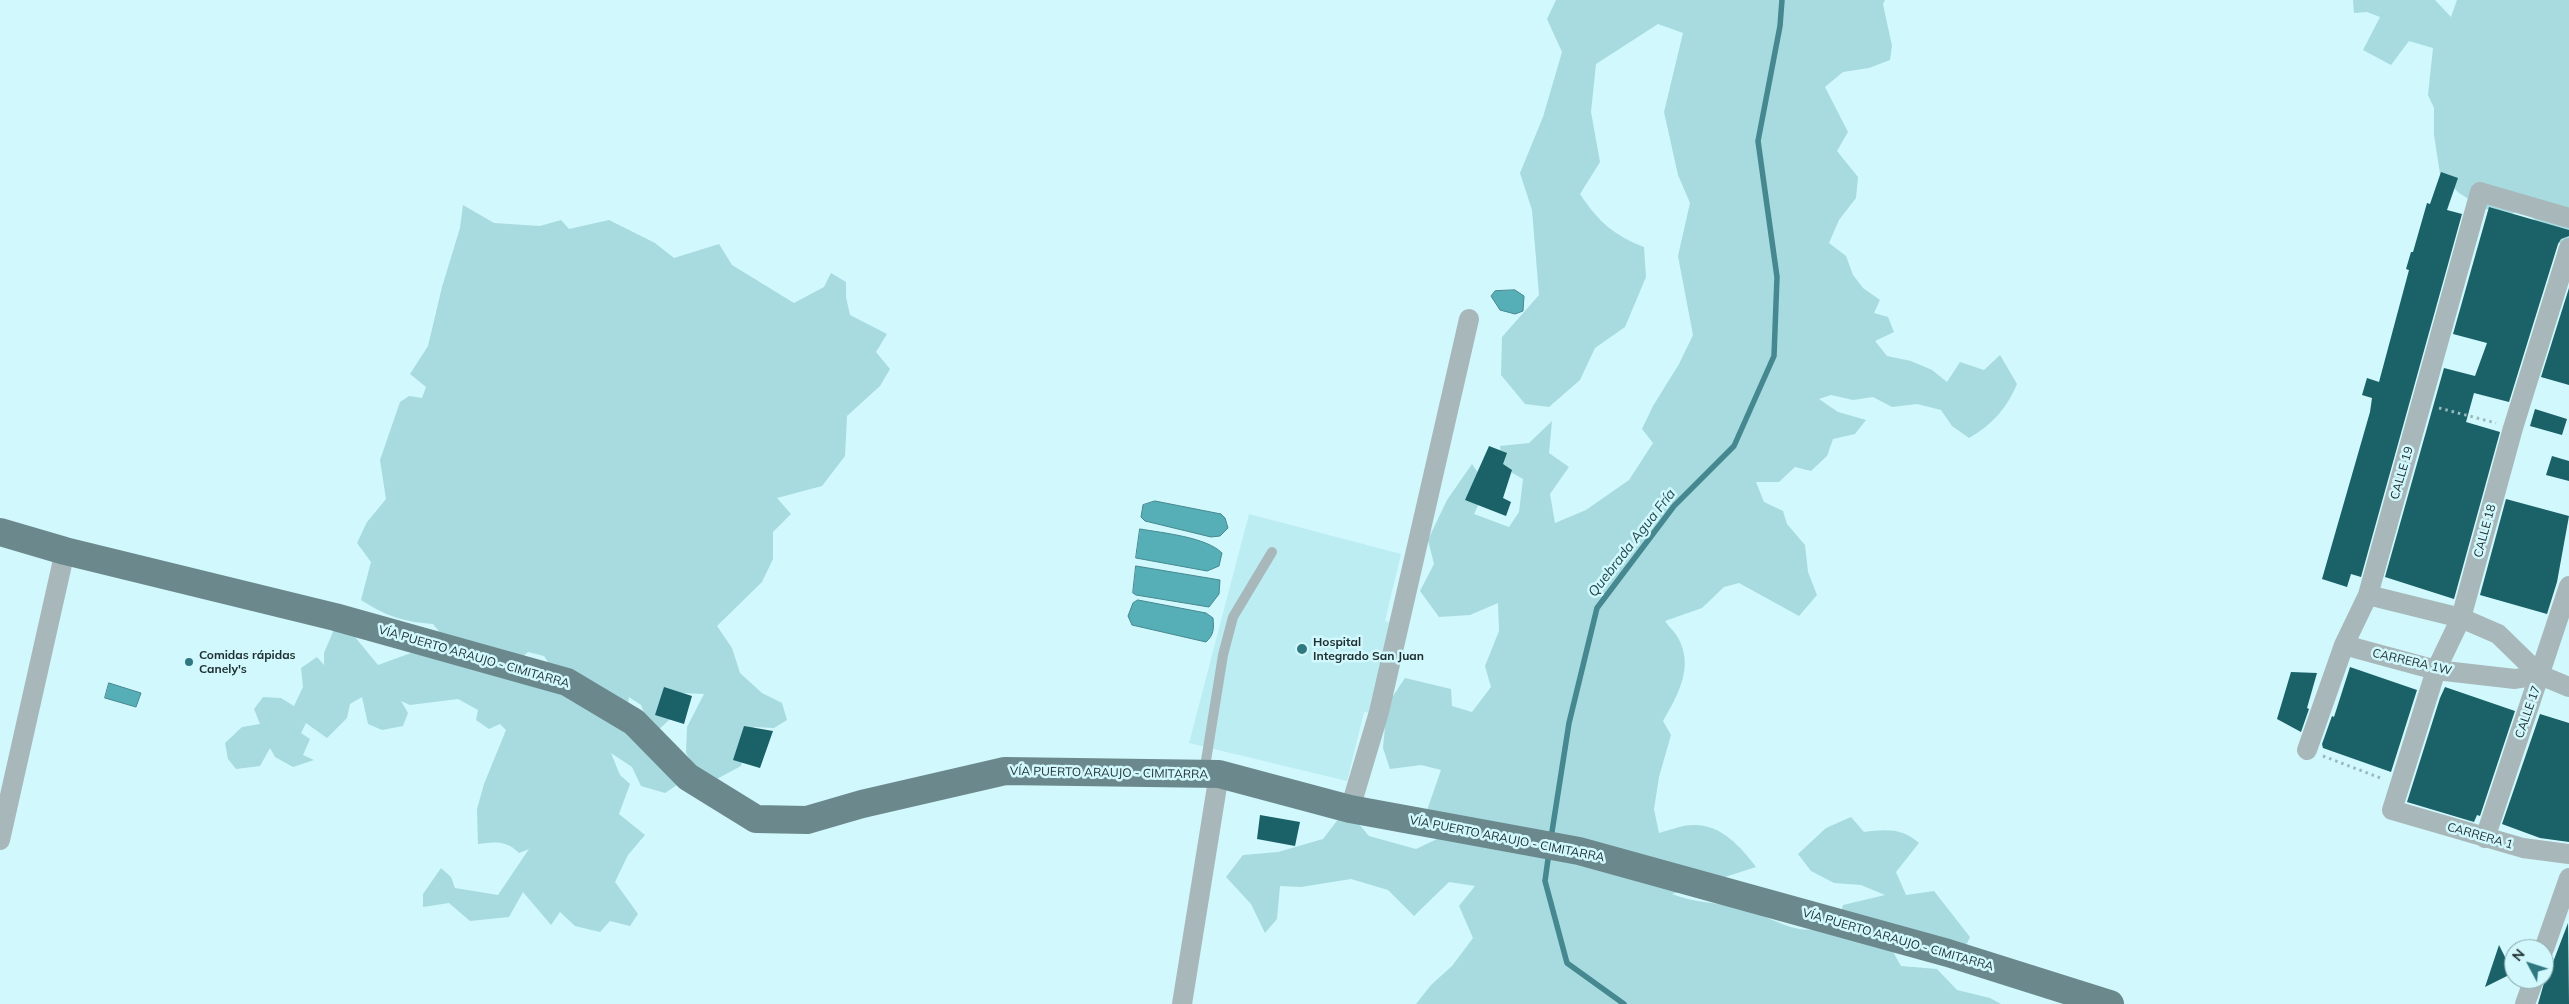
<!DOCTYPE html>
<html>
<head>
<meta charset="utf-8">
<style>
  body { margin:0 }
  #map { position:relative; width:2569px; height:1004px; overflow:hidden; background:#d1f8fc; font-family:Mulish,sans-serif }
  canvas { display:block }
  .north { position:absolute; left:2504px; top:939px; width:50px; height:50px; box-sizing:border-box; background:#d1f8fc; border:1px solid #8aa8ab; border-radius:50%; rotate:310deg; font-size:14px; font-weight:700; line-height:20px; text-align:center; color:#202f31 }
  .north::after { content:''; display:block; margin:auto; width:18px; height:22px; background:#2f787f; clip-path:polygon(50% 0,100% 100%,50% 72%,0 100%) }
</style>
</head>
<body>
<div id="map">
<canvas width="2569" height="1004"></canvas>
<div class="north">N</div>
</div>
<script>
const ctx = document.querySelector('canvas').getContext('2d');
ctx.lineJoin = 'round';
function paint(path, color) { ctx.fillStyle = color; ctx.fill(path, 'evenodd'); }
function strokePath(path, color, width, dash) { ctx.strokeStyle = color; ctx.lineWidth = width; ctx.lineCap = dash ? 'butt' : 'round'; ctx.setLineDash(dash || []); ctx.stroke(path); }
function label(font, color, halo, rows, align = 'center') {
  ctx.font = font + ' Mulish,sans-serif'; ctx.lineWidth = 5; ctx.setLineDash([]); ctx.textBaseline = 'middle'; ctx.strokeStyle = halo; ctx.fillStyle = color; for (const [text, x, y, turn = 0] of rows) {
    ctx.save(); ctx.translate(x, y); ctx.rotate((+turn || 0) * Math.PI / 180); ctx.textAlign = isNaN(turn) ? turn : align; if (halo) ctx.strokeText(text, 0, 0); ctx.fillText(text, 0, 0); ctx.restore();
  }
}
paint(new Path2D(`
  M1249 514 1401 554 1385 621 1393 624 1375 713 1364 712 1347 781 1189 743Z`), '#bcedf3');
paint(new Path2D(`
  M1556 0H1885L1883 4 1892 46 1890 60 1869 68 1843 72 1825 87 1848 132 1837 151 1858 177 1856 198 1839 220 1829 243 1846 256 1853 275 1863 288 1880 300 1874 313 1888 317 1894 332 1875 341 1887 356 1911 361 1932 370 1947 382 1960 362 1984 370 2000 355 2017 384C2007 408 1992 425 1969 438L1952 426 1941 410 1917 404 1892 407 1873 397 1853 400 1831 395 1819 399 1838 412 1866 420 1855 434 1833 439 1827 456 1811 471 1795 467 1779 482H1756L1764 502 1783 511 1787 524 1805 545 1808 572 1817 595 1799 616 1739 583 1724 587 1702 608 1665 621C1668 626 1674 631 1677 636 1695 666 1678 695 1663 721L1671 735 1659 777 1654 809 1659 833C1670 830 1682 825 1693 825 1721 824 1741 847 1756 867L1672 894C1696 903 1712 902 1736 907 1775 915 1794 942 1838 923L1843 905 1885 895 1861 885 1834 883 1811 871 1798 854 1826 828 1851 817 1864 832C1886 829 1903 828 1919 843L1896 872 1906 895 1934 891 1970 937 1959 960 1892 950 1901 966 1937 969 1957 990 1990 998 2001 1004H1416L1431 985 1452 966 1473 938 1459 906 1475 886 1449 882 1414 916 1388 890 1351 879 1301 887 1280 886 1277 919 1265 933 1251 904 1226 877 1243 855 1278 852 1323 839 1346 809 1369 836 1416 849 1437 839 1424 819 1441 770 1421 765 1390 769 1383 748 1387 705 1405 678 1451 689 1452 706 1472 712 1491 687 1485 666 1499 631 1498 603 1470 615 1439 617 1420 591 1434 564 1428 540 1447 500 1472 464 1487 486 1474 514 1509 527 1519 512 1523 479 1502 467 1500 446 1529 443 1552 421 1549 453 1569 467 1550 494 1555 523 1586 510 1629 480 1653 443 1642 429 1653 406 1679 364 1693 335 1678 256 1690 203 1678 175 1664 112 1683 33 1658 24 1596 64 1591 112 1600 162 1580 194C1598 221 1613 235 1644 247L1646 277 1625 327 1595 348 1580 380 1549 407 1525 404 1501 375 1502 337 1539 295 1532 210 1520 173 1543 117 1562 52 1547 19Z
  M2353 0H2435L2451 17 2457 0H2569V246L2565 248 2523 209 2509 215 2483 208 2459 193 2440 174 2434 135V108L2428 95 2433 48 2409 41 2391 65 2363 50 2380 17 2367 12 2354 13Z
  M463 205 494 223 540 226 561 220 569 229 609 220 655 243 674 258 719 244 732 265 794 303 824 287 831 273 846 282V297L850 315 887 334 876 352 890 369 880 386 847 416 845 456 822 486 777 498 791 514 773 532V559L762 582 717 626 732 648 740 673 762 693 782 703 787 720 774 728 754 727 741 766 715 780 697 771 686 753 687 727 704 694 681 693 670 719 653 735 641 705 629 697 625 723 686 779 665 793 641 786 632 767 611 753 620 775 630 784 619 814 645 835 628 855 615 882 638 914 630 926 610 921 600 932 575 926 560 912 551 925 523 892 509 917 470 921 449 903 423 907V894L441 868 451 877 455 888 498 895 529 849 519 853C506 840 495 842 478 844L477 809 484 784 506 730 500 724 489 729 476 720 478 710 458 699 410 705 401 701 408 713 403 726 382 730 368 724 362 697 350 704 347 718 327 738 306 723 301 733 310 739 303 755 314 760 293 767 275 757 270 748 260 766 236 769 228 759 225 743 242 727 260 724 254 709 263 697 281 698 294 706 303 687 301 668 317 657 324 665V653L335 627 355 637 378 665 411 653 490 671 552 668 544 656 528 652 511 666 448 642 433 624C401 621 388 617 361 600L371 562 357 543 367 522 386 499 380 460 400 402 409 396 422 398 426 387 410 374 428 346 442 287 460 228Z`), '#a7dbe0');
const water = new Path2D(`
  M1515 290 1524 296 1523 311 1515 314 1500 310 1491 296 1495 291Z
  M1155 501 1221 514 1225 518 1228 528 1220 536 1211 537 1145 521 1141 517 1143 505Z
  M1140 529C1163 533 1206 537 1222 553L1219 566 1207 571 1136 558Z
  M1136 566 1220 580 1219 594 1209 607 1136 595 1133 593Z
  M1138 600 1206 613 1213 618C1214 628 1214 635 1206 642L1132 625 1128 616 1133 603Z
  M109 683 141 693 136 707 105 698Z`);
paint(water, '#56aeb7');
strokePath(water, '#46888f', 1);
strokePath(new Path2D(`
  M1551 838 1569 723 1597 608 1674 506 1734 446 1774 356 1777 277 1758 141 1780 26 1782 0
  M1549 852 1545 881 1567 963 1624 1004`), '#46888f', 5.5);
paint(new Path2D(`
  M2441 172 2458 178 2447 210 2462 214 2361 577 2351 574 2347 587 2322 579 2370 412 2372 398 2362 395 2367 378 2379 382 2409 270 2406 269 2411 252H2413L2427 203 2430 204Z
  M2489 207 2569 230V236L2561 239 2558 244 2509 402 2474 393 2466 422 2500 432 2454 599 2385 577 2444 368 2475 376 2487 343 2453 334Z
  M2569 288V385L2541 377Z
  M2535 409 2567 419 2562 435 2530 426Z
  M1489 446 1507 453 1503 464 1512 470 1503 498 1511 502 1506 516 1465 500Z
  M2552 456 2569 461V481L2546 475Z
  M2506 499 2569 516 2557 582 2547 614 2480 595Z
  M2350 667 2417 690 2391 772 2323 748 2322 744 2332 716 2334 717Z
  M2291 672 2317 673 2307 708 2309 709 2301 732 2277 719Z
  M664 687 692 696 684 724 655 715Z
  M2445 687 2515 711 2480 816 2477 815 2474 822 2407 802 2440 698Z
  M2540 714 2569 723V842L2540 838 2502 824Z
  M744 726 773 731 760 768 733 760Z
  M1260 815 1300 822 1295 846 1257 839Z
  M2568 923 2569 1004H2538L2546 976 2548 970H2550Z
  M2499 945 2513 973 2485 987Z`), '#1a6168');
strokePath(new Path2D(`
  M2439 408 2496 423
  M2323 756 2383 779`), '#99b8bc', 3, [2.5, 4]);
strokePath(new Path2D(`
  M1204 773 1223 655 1233 617 1272 552`), '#a8b8ba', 10);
strokePath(new Path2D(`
  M2569 248 2513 428 2461 618 2436 670 2392 810 2523 848 2569 854
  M2368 595 2461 618 2498 634 2540 675
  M2344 645 2436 670 2515 679 2540 675 2569 687
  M2307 750 2344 645 2368 595 2480 192 2569 218
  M1350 809 1379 712 1469 319
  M2485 838 2569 586
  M0 840 65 551
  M2544 949 2569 878
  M1182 1004 1219 774
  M2525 1004 2534 979`), '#a8b8ba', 20);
strokePath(new Path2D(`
  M0 532 65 551 335 617 567 682 634 722 688 777 756 819 807 820 862 804 1005 771 1219 774 1350 809 1579 851 1948 953 2110 1004`), '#6b898c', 28);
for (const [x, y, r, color] of [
  [1302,649,6,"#2f787f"],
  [189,662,5,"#2f787f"]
]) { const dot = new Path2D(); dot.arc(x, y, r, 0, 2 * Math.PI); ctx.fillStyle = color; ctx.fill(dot); strokePath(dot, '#d1f8fc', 2); }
label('12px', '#202f31', '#d1f8fc', [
  ["CALLE 19",2402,473,-74],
  ["CALLE 18",2485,531,-75],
  ["VÍA PUERTO ARAUJO - CIMITARRA",474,657,16],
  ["CARRERA 1W",2412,662,13],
  ["CALLE 17",2528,712,-71],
  ["VÍA PUERTO ARAUJO - CIMITARRA",1109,773,1],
  ["CARRERA 1",2480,836,16],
  ["VÍA PUERTO ARAUJO - CIMITARRA",1507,839,11],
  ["VÍA PUERTO ARAUJO - CIMITARRA",1898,940,16]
]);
label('bold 12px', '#202f31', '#d1f8fc', [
  ["Hospital",1313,642],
  ["Integrado San Juan",1313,656],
  ["Comidas rápidas",199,655],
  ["Canely's",199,669]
], 'left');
label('italic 14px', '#224b4f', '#d1f8fc', [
  ["Quebrada Agua Fría",1632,543,-52]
]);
</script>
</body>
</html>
